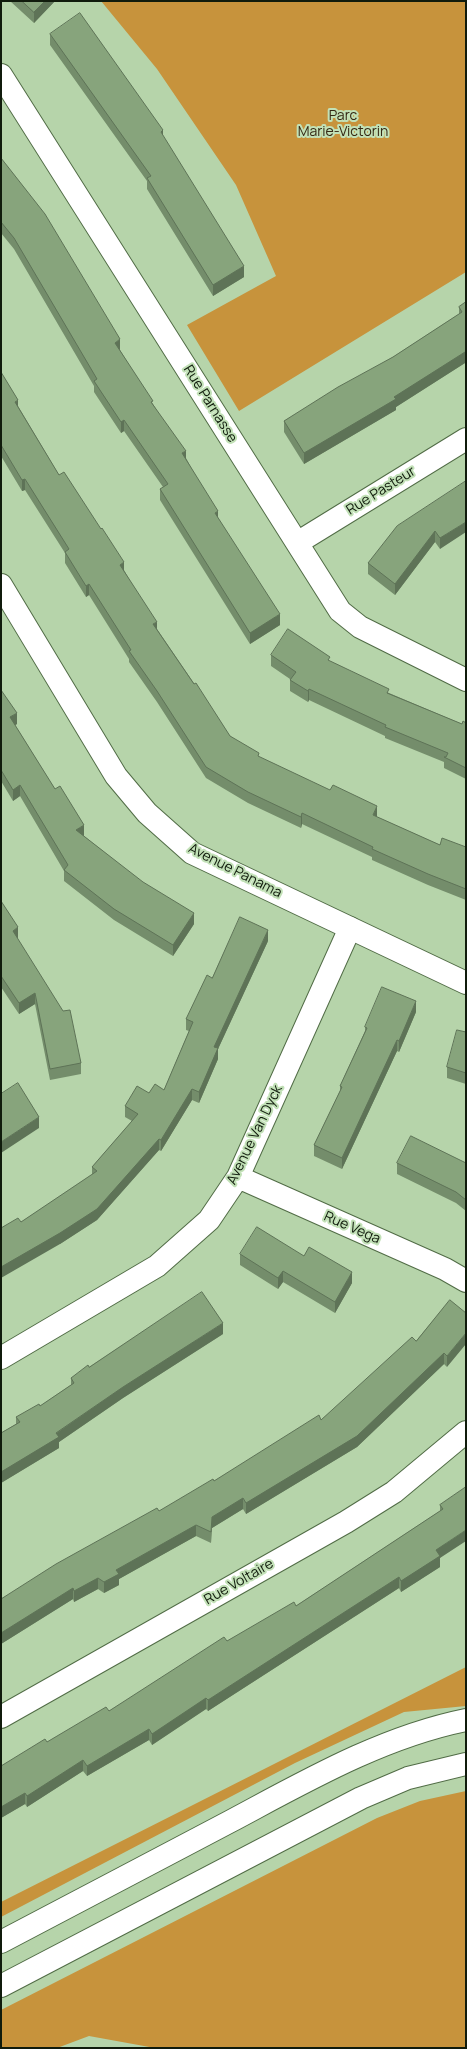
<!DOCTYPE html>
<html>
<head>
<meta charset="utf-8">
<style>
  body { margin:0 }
  #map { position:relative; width:467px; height:2049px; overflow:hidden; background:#b6d4aa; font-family:Manrope,sans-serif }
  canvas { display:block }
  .frame { position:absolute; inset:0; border:2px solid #101b0c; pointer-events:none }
</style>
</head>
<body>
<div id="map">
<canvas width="467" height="2049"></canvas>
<div class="frame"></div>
</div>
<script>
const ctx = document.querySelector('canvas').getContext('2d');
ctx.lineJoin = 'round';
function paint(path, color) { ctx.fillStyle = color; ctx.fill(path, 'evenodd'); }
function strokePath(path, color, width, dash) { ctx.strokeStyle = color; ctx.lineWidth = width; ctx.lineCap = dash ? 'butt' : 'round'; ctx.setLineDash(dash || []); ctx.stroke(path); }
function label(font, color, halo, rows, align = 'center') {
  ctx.font = font + ' Manrope,sans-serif'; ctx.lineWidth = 4; ctx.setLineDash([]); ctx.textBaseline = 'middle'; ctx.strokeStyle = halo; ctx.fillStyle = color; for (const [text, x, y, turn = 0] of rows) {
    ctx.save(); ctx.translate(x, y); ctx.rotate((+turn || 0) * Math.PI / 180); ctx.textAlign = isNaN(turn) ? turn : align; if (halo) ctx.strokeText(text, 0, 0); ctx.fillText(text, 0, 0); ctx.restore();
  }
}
paint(new Path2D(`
  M101 1H466V272L239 411 187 325 276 276 236 185 157 69Z
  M466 1667V1706L404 1712 295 1763 1 1917V1902Z
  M466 1791V2048H155L89 2036 57 2048H1V2010L377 1818 420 1801Z`), '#c7933c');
const minor = new Path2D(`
  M1 75 340 611 360 627 466 680
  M297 543 466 439
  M238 1177 445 1269 466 1281
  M1 1358 157 1266 209 1220 238 1177 350 928
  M1 1717 346 1522 394 1492 466 1432`);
const tertiary = new Path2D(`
  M1 585 116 776 147 813 192 853 466 983`);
const motorway = new Path2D(`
  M1 1942C78 1902 154 1861 231 1821 306 1781 382 1737 466 1720
  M1 1986 361 1798 408 1778 466 1764`);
strokePath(minor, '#516c46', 24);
strokePath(tertiary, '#516c46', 24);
strokePath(motorway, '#516c46', 24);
strokePath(minor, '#fff', 22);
strokePath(tertiary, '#fff', 22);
strokePath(motorway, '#fff', 22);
paint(new Path2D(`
  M10 1H55L34 23Z
  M50 34 244 277 213 296 147 189V181L50 45Z
  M1 158 120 350 186 458 218 518 280 625 250 644 160 500V489L163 487 124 431 121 433 94 392V386L14 249 1 233Z
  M466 302V365L465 363 396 407V410L304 464 284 432V421L393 357 459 314V307Z
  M1 372 18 406 59 475 124 570 157 629 230 736 259 757 377 817 440 845 466 847V900L428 885 372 860V857L302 824 301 828 248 803 206 778 157 702 129 662V659L89 595 86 597 65 563V553L25 490 22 491 1 456Z
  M466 481 440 549 435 542 395 595 368 574V563Z
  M271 655 330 661 389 693 462 724 466 723V779L444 768V762L385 738V736L309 700 308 702 290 691V679L271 666Z
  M1 690 17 724 15 725 84 836 194 924 173 956 114 920 64 881V871L20 796 13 801 1 781Z
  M1 901 18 938H17L81 1063V1074L50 1080 35 1004 19 1014 1 987Z
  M268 941 218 1049V1059L199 1103 192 1100 161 1151 159 1150 97 1220 60 1244 21 1222 92 1175V1167L132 1121 125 1117V1106L149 1093 164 1090 189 1031 186 1030V1019L212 978Z
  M416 1012 399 1052 397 1051 342 1169 314 1156V1145L340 1091V1086L365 1031V1027Z
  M466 1032V1084L447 1078V1067Z
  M397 1163H466V1211L456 1203 397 1174Z
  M240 1254 304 1256 352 1283 335 1313 283 1282 278 1289 240 1265Z
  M450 1300 447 1367 444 1364 357 1447 246 1514 243 1509 212 1528 211 1543 196 1536 119 1579V1585L104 1593 98 1589 74 1602 73 1599 1 1644V1599L214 1481 321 1420 416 1341Z
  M223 1334 123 1398 59 1442V1448L1 1483V1433L16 1424V1417L40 1406 71 1385V1378L89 1367Z
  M466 1487 440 1558V1567L401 1592 399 1588 208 1711 206 1709 152 1745 149 1740 87 1776 83 1771 27 1807 25 1804 1 1818V1766L47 1742 109 1711 227 1641 296 1606 440 1511V1505Z`), '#748d6b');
paint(new Path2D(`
  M45 1H55L34 23V12Z
  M163 130V141L161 132Z
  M244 266V277L213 296V285Z
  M120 339V350L115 353V343Z
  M465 352V363L396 407V410L304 464V453Z
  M18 400V411L15 402Z
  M124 420V431L121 433V422Z
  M186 451V462L182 453Z
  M25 479V490L22 491V480Z
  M218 511V522L215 513Z
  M466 522V532L440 549V538Z
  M435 531V542L395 595V584Z
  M124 562V573L120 565Z
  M89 584V595L86 597V586Z
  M280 614V625L250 644V633Z
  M157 622V633L153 624Z
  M309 689V700L308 702V691Z
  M17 713V724L10 728V717Z
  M20 785V796L13 801V790Z
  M377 806V817L373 815Z
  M302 813V824L301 828V817Z
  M84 825V836L76 841V830Z
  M194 913V924L173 956V945Z
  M18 927V938L13 941V931Z
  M268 930V941L218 1049V1059L199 1103V1092L214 1047Z
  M35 993V1004L19 1014V1003Z
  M416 1001V1012L399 1052V1041Z
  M397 1040V1051L342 1169V1158Z
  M192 1089V1100L161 1151V1140Z
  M39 1117V1128L1 1153V1142Z
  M159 1139V1150L97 1220 60 1244 1 1278V1267Z
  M283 1271V1282L278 1289V1278Z
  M352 1272V1283L335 1313V1302Z
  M223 1323V1334L123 1398 59 1442V1448L1 1483V1472L123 1387Z
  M466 1333V1344L447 1367V1356Z
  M444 1353V1364L357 1447 246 1514V1503Z
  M243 1498V1509L212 1528 211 1543 212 1517Z
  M196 1525V1536L119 1579V1585L104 1593V1582L116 1570Z
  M466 1530V1541L440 1558V1567L401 1592V1581L436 1550Z
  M399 1577V1588L208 1711V1700Z
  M98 1578V1589L74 1602V1591Z
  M73 1588V1599L1 1644V1633Z
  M206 1698V1709L152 1745V1734Z
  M149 1729V1740L87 1776V1766Z
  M83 1760V1771L27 1807V1796Z
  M25 1793V1804L1 1818V1807Z`), '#5e7357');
const building = new Path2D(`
  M22 1H45L34 12Z
  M80 13 163 130 161 132 244 266 213 285 147 178 151 176 50 34Z
  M1 158 45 214 120 339 115 343 153 401 151 402 186 451 182 453 218 511 215 513 280 614 250 633 160 489 168 484 124 420 121 422 94 381 97 379 14 238 1 222Z
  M466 302V354L465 352 394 397 396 399 304 453 284 421 338 387 393 357 462 312 459 307Z
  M1 372 18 400 15 402 59 475 64 472 101 529 102 528 124 562 120 565 157 622 153 624 194 684 196 683 230 736 259 753 258 756 330 790 333 785 377 806 373 815 440 845 442 838 466 847V889L428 874 372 849 373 847 302 813 301 817 248 792 206 767 157 691 129 651 131 650 89 584 86 586 65 552 69 549 25 479 22 480 1 445Z
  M466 481V522L440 538 435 531 395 584 368 563 397 526Z
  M288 629 330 657 328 660 389 689 387 693 462 724 463 721 466 723V768L444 757H446L448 753 385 727 386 725 309 689 308 691 290 680 296 672 271 655Z
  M1 690 17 713 10 717 55 789 60 786 84 825 76 830 143 882 194 913 173 945 114 909 64 870 68 865 20 785 13 790 1 770Z
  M1 901 18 927 13 931 63 1011 70 1010 81 1063 50 1069 35 993 19 1003 1 976Z
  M240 917 268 930 214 1047 218 1048 199 1092 192 1089 161 1140 159 1139 97 1209 60 1233 1 1267V1228L18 1218 21 1222 97 1171 92 1167 138 1114 125 1106 137 1086 149 1093 155 1084 164 1090 193 1022 186 1019 207 975 212 978Z
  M382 987 416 1001 399 1041 397 1040 342 1158 314 1145 342 1087 340 1086 367 1028 365 1027Z
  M457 1030 466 1032V1073L447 1067Z
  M18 1083 39 1117 1 1142V1094Z
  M411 1136 466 1163V1200L456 1192 397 1163Z
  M257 1227 304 1256 309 1247 352 1272 335 1302 283 1271 278 1278 240 1254Z
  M202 1292 223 1323 123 1387 56 1433 59 1437 1 1472V1433L20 1422 16 1417 39 1404 40 1406 74 1383 71 1378 88 1365 89 1367Z
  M450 1300 466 1313V1333L447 1356 444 1353 357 1436 246 1503 243 1498 212 1517 211 1532 196 1525 116 1570 119 1574 104 1582 98 1578 74 1591 73 1588 1 1633V1599L56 1564 157 1508 159 1511 213 1479 214 1481 319 1415 321 1420 412 1337 416 1341Z
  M466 1487V1530L436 1550 440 1556 401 1581 399 1577 208 1700 206 1698 152 1734 149 1729 87 1766 83 1760 27 1796 25 1793 1 1807V1766L45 1739 47 1742 106 1707 109 1711 224 1637 227 1641 294 1602 296 1606 443 1509 440 1505Z`);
paint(building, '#87a47c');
strokePath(building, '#5e7357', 1);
label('14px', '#352814', '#c2e1b7', [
  ["Parc",343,116],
  ["Marie-Victorin",343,132]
]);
label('14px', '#101b0c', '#c2e1b7', [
  ["Rue Parnasse",210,404,58],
  ["Rue Pasteur",381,491,-32],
  ["Avenue Panama",235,871,27],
  ["Avenue Van Dyck",255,1135,-64],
  ["Rue Vega",352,1228,24],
  ["Rue Voltaire",239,1582,-30]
]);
</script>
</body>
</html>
